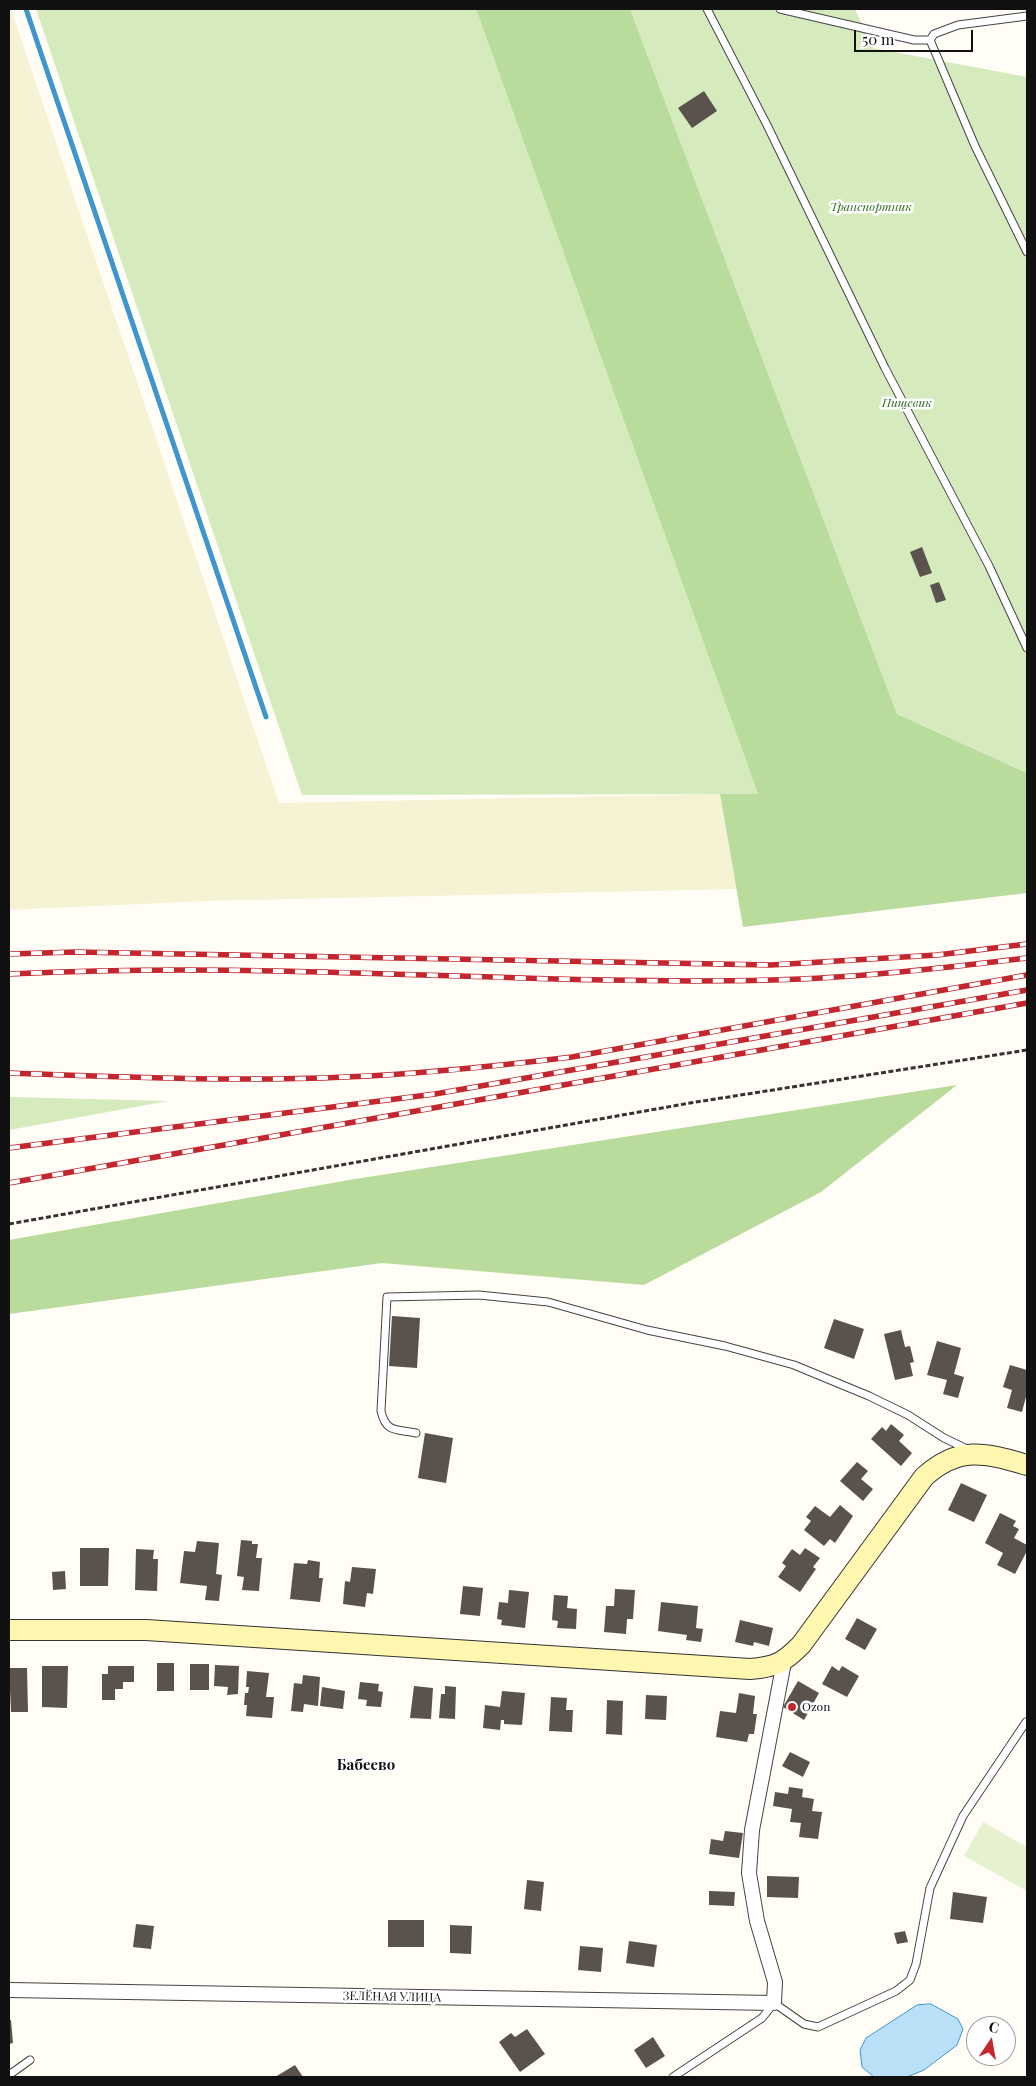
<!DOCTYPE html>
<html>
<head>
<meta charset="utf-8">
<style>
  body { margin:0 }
  #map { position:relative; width:1036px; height:2086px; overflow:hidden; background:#fffdf5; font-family:"Playfair Display",serif }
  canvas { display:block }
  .frame { position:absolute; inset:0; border:10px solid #111; pointer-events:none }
  .north { position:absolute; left:966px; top:2016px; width:50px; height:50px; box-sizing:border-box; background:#fff; border:1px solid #a0a0a0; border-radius:50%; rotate:12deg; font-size:14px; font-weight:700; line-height:20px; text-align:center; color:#111 }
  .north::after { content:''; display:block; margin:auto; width:18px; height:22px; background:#c4262e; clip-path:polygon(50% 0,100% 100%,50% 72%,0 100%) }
  .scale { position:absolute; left:854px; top:30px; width:119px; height:22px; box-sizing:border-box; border:2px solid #111; border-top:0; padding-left:6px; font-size:15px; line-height:18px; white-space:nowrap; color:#111; -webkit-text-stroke:4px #fff; paint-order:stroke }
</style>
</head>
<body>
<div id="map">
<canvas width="1036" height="2086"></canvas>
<div class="frame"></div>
<div class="north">С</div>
<div class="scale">50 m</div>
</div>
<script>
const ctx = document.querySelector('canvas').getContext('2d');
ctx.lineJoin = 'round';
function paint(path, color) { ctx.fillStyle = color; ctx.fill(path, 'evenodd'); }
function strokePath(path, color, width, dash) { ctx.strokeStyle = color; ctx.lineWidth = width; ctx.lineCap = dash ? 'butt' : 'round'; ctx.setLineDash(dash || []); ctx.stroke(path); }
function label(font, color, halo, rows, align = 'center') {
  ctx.font = font + ' "Playfair Display",serif'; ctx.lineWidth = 5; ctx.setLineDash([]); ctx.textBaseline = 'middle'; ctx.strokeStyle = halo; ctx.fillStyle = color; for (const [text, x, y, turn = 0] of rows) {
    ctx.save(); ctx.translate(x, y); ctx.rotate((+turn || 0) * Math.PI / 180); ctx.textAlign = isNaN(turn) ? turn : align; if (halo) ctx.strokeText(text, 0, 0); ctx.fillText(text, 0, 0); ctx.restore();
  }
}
paint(new Path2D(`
  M9 9H11L279 803 720 794 736 889 206 901 9 910Z`), '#f6f3d4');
paint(new Path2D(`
  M36 9H476L758 794 302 795Z
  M630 9H855L873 48 1027 77V773L897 714Z
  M9 1097 168 1101 9 1130Z`), '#d5ebbd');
paint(new Path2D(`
  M476 9H630L897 714 1027 773V893L743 927 720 794H758Z
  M957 1085 821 1192 644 1285 382 1263 9 1314V1240L355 1179Z`), '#b9dc9c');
paint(new Path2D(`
  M983 1822 1027 1847V1891L964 1856Z`), '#e6f2cf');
const water = new Path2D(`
  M931 2004 958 2019 963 2029 957 2045 924 2070 907 2077H874L862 2067 860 2050 866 2038 917 2005Z`);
paint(water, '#b9e0f7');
strokePath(water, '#3f96cf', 1);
strokePath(new Path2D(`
  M26 9 266 717`), '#3f96cf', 5);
paint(new Path2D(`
  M704 91 717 111 692 128 678 108Z
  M922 547 932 573 920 577 910 552Z
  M939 582 946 600 936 603 930 585Z
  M392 1316 420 1318 417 1368 389 1366Z
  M834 1319 864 1329 854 1359 824 1348Z
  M901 1330 905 1347 910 1346 914 1362 910 1363 913 1376 895 1380 884 1334Z
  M937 1341 961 1348 954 1374 964 1377 958 1398 943 1394 947 1380 927 1375Z
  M1010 1365 1027 1370V1393L1022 1412 1007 1408 1012 1390 1003 1387Z
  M891 1424 904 1435 899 1441 912 1453 901 1466 871 1439 882 1427 886 1431Z
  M425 1433 453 1438 446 1483 418 1478Z
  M857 1462 868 1471 861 1479 873 1489 863 1501 840 1481Z
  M961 1483 987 1495 974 1522 948 1510Z
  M840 1505 853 1516 835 1543 830 1539 824 1546 804 1530 811 1521 806 1517 815 1506 830 1517Z
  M1000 1513 1016 1521 1013 1526 1019 1529 1014 1538 1027 1545V1551L1015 1574 997 1565 1003 1553 985 1543Z
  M241 1540 252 1541V1544H258L256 1558H262L259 1591 242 1590 244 1577 237 1576Z
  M197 1541 219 1543 216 1574 222 1575 219 1601 205 1600 207 1586 180 1583 184 1551 195 1552Z
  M80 1548H109L108 1586H80Z
  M805 1548 820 1558 813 1567 816 1569 800 1592 778 1577 786 1566 782 1563 792 1549 800 1555Z
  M136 1549 154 1550 153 1559H158L157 1591 135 1590Z
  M308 1560 320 1562 319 1578H323L320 1602 290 1599 294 1563 307 1564Z
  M352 1567 376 1569 373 1594 367 1593 365 1607 343 1604 345 1581 350 1582Z
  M65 1571 66 1589 53 1590 52 1572Z
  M463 1586 483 1588 480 1616 460 1614Z
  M615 1589 635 1590 633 1619H627L626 1634 604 1632 606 1606H614Z
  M509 1590 529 1592 525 1628 501 1625 502 1620 497 1619 499 1602 508 1603Z
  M554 1595 568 1596 567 1608 577 1609 576 1629 557 1628 558 1621 552 1620Z
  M661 1602 698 1606 696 1628 703 1629 701 1642 686 1640 687 1635 658 1631Z
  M857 1618 877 1629 865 1650 845 1639Z
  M740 1620 773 1628 769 1646 754 1642 753 1646 735 1642Z
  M157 1663H174V1691H157Z
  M190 1664H209V1690H190Z
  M215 1665 239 1666 238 1694 227 1695 228 1687 214 1686Z
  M42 1666H68L67 1708 42 1707Z
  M108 1666H134V1682H123V1689H115V1700H102V1674H108Z
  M832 1666 839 1671 842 1666 859 1676 847 1697 822 1684Z
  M9 1668H27L28 1712H11Z
  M247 1671 269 1673 266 1697H274L272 1718 246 1716 247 1705H244L245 1693H248L249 1687H246Z
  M303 1675 320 1677 318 1706 304 1704 303 1712 291 1711 294 1683 302 1684Z
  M798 1681 819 1693 804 1720 783 1707Z
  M360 1682 379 1684 378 1691 383 1692 381 1707 366 1706 367 1700 358 1699Z
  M414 1686 433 1688 431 1719 410 1718Z
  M445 1686 456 1687 455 1719 439 1718 441 1694H445Z
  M322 1687 345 1691 343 1709 320 1706Z
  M502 1691 525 1693 522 1725 504 1724V1720H501L500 1730 483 1728 485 1705 500 1707Z
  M739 1693 755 1696 753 1714H757L754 1734H749L747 1742 716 1737 720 1711 736 1713Z
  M646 1695 667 1696 666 1720 645 1719Z
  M551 1697 567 1698 566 1710H573L572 1732 549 1731Z
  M607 1700 623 1701 622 1735 606 1734Z
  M790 1752 810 1762 803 1777 782 1766Z
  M789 1787 803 1789 802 1797 814 1799 812 1811 822 1812 818 1839 799 1837 801 1823 790 1822 792 1809 773 1806 775 1792 788 1794Z
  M725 1831 743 1833 739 1858 709 1854 711 1839 723 1841Z
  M767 1876 799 1877 798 1898 767 1897Z
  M527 1880 544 1882 541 1911 524 1909Z
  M709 1891 735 1892 734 1906 709 1905Z
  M953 1892 987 1897 983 1923 950 1919Z
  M388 1920H424V1947H388Z
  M136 1924 154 1926 151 1949 133 1947Z
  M450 1925 472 1926 471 1954 450 1953Z
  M905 1931 908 1942 897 1944 894 1933Z
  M629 1941 657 1945 654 1967 626 1963Z
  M580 1946 603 1948 601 1972 578 1970Z
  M9 2020H11L13 2043 9 2044Z
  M527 2029 545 2054 520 2072 499 2042 511 2033 515 2037Z
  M653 2037 665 2056 646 2068 634 2050Z
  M295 2065 303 2077H275Z`), '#5a524d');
const lane = new Path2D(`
  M707 9 767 125 885 368 989 566 1027 648
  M780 9 914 40H930
  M1027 16 958 25 934 34 930 40 975 146 1027 252
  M416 1433C396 1429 386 1433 381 1411L387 1297 479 1295 548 1302 647 1330 725 1346 794 1365 869 1396 908 1415 944 1438 967 1449
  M9 2075 30 2060
  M673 2077 762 2018 774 2003 804 2024 818 2027 896 1991 910 1980 916 1964 930 1888 963 1816 1026 1722`);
const street = new Path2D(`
  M9 1990 774 2003 775 1982 757 1921 749 1873 752 1830 784 1662`);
const secondary = new Path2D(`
  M9 1630H146L750 1669C776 1667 783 1663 801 1645L924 1477C959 1445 985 1453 1027 1465`);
strokePath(lane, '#444', 9);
strokePath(street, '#444', 16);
strokePath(secondary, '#333', 22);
strokePath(new Path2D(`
  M9 1224 690 1103 1027 1050`), '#333', 3, [5, 2.5]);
strokePath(lane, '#fff', 7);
strokePath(street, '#fff', 14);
strokePath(secondary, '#fff6b0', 20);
const rail = new Path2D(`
  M9 954 75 952 771 965 937 955 1027 944
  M9 974C97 970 186 969 275 971 441 974 606 984 772 980 857 978 943 968 1027 958
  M9 1073C121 1077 234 1082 346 1077 421 1074 497 1066 572 1057L1027 975
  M9 1148 435 1094 1027 990
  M9 1183 1027 1003`);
strokePath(rail, '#c4262e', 5.5);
strokePath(rail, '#fff', 4, [11]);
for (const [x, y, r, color] of [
  [792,1707,5,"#c4262e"]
]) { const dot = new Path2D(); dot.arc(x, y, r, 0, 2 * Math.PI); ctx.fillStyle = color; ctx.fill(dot); strokePath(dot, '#fff', 2); }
label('italic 12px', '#2f6b1f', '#fff', [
  ["Транспортник",871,207],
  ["Пищевик",907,403]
]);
label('12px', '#111', '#fff', [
  ["Ozon",802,1707]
], 'left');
label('12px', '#111', '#fff', [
  ["ЗЕЛЁНАЯ УЛИЦА",392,1997,1]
]);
label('bold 15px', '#111', '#fff', [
  ["Бабеево",366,1765]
]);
</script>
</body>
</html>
